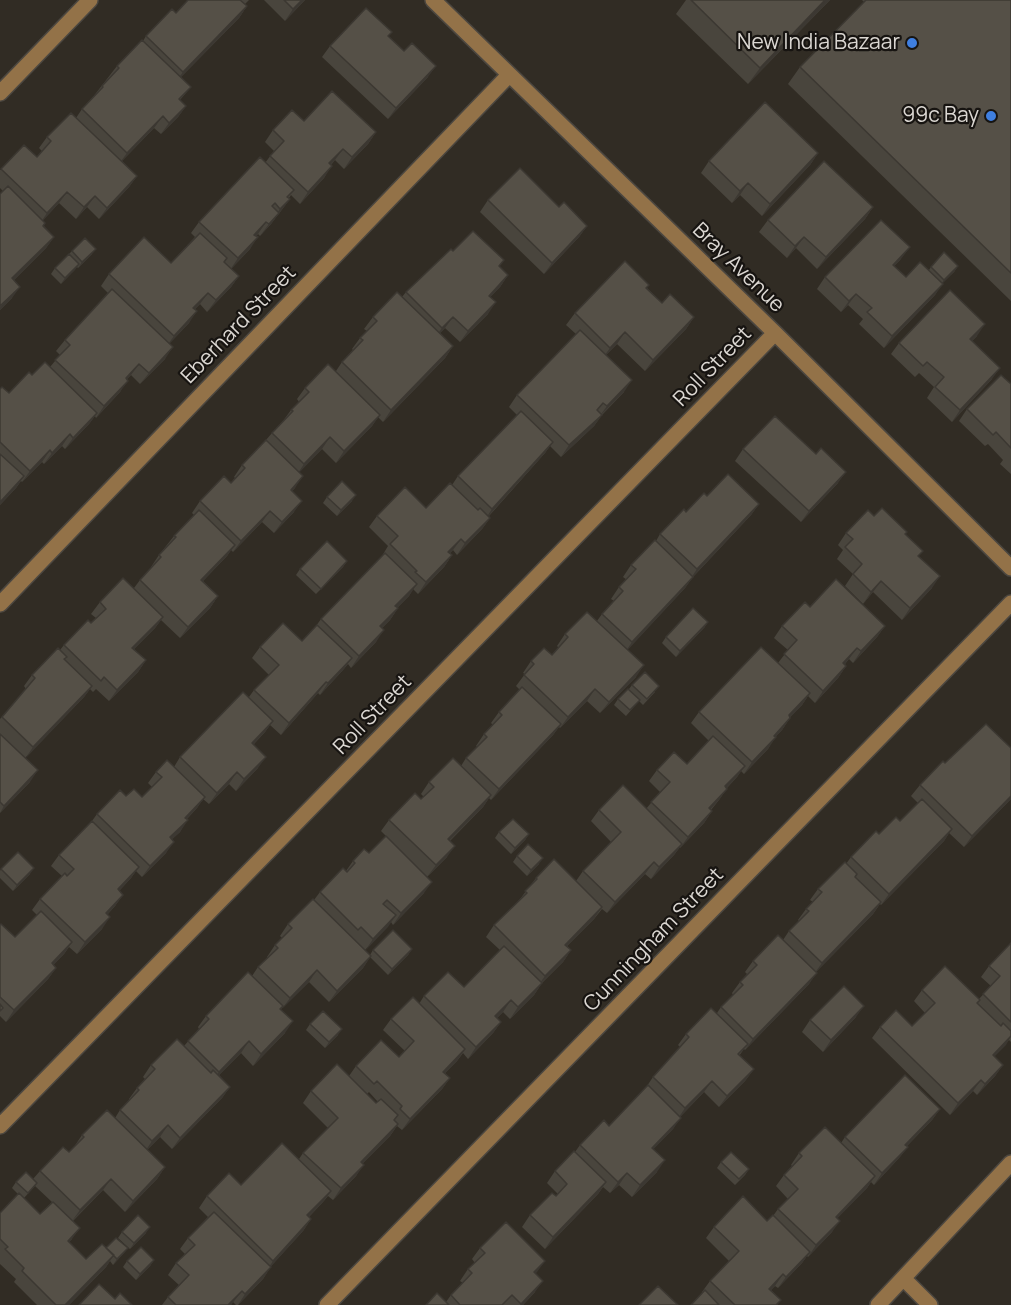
<!DOCTYPE html>
<html>
<head>
<meta charset="utf-8">
<style>
  body { margin:0 }
  canvas { display:block; background:#312c24 }
</style>
</head>
<body>
<canvas width="1011" height="1305"></canvas>
<script>
const ctx = document.querySelector('canvas').getContext('2d');
ctx.lineJoin = 'round';
function strokePath(path, color, width, dash) { ctx.strokeStyle = color; ctx.lineWidth = width; ctx.lineCap = dash ? 'butt' : 'round'; ctx.setLineDash(dash || []); ctx.stroke(path); }
function paint(path, color) { ctx.fillStyle = color; ctx.fill(path, 'evenodd'); }
function label(font, color, halo, rows, align = 'center') {
  ctx.font = font + ' Manrope,sans-serif'; ctx.lineWidth = 4.5; ctx.setLineDash([]); ctx.textBaseline = 'middle'; ctx.strokeStyle = halo; ctx.fillStyle = color; for (const [text, x, y, turn = 0] of rows) {
    ctx.save(); ctx.translate(x, y); ctx.rotate((+turn || 0) * Math.PI / 180); ctx.textAlign = isNaN(turn) ? turn : align; if (halo) ctx.strokeText(text, 0, 0); ctx.fillText(text, 0, 0); ctx.restore();
  }
}
const minor = new Path2D(`
  M433 0 775 333 1011 568
  M0 93 90 0
  M0 604 509 75
  M0 1126 775 333
  M903 1278 930 1305
  M327 1305 1011 603
  M878 1305 1011 1163`);
strokePath(minor, '#4c4740', 18);
strokePath(minor, '#937248', 15);
paint(new Path2D(`
  M188 0H249L245 4 247 6 239 18 181 77 191 87 180 100 186 106 178 117 161 134 154 128 122 161 137 176 129 187 99 219 87 207 76 219 59 203 43 220 44 226 54 237 46 248 14 280 12 298 0 310V194L3 191 0 188V170L37 157 42 151 39 148 47 137 76 118 82 109 93 97 117 66 143 41 146 36 176 13Z
  M264 0H305L285 21Z
  M686 0H830L748 84 676 14Z
  M862 0H1011V301L788 84 800 67 864 2Z
  M389 37 428 77 388 119 322 57 330 46Z
  M304 121 376 132 368 144 344 169 335 160 331 165 324 178 300 204 291 195 289 198 290 199 271 224 260 236 258 234 256 236 250 249 231 269 239 276 231 287 207 312 200 304 195 309 189 323 169 344 165 359 140 384 131 375 127 379 120 392 96 418 95 416 89 424 65 449 62 446 44 464 42 462 22 482 21 481 16 488 0 505V389L9 393 32 375 50 367 60 355 56 351 65 340 108 293 101 286 109 274 171 263 195 237 191 233 199 222 265 163 274 151 265 142 273 130Z
  M818 153 810 165 762 216 740 195 732 203 701 173 709 161Z
  M488 200 559 207 587 226 579 237 544 274 480 212Z
  M873 207 865 219 817 269 796 248 787 258 759 232 768 220Z
  M72 251 92 254 78 268 77 267 61 284 51 274 55 268Z
  M453 251 500 267 508 275 500 287 490 297 488 314 460 342 445 328 440 333 453 346 445 358 383 422 378 417 372 426 336 463 322 449 299 472 295 488 292 491 294 512 274 533 262 522 233 552 231 550 227 556 203 581 218 596 210 608 180 638 161 620 155 628 134 649 146 660 138 672 109 701 96 689 93 692 90 689 84 697 25 758 30 782 0 813V719L26 689 24 686 32 675 60 650 64 645 96 618 91 614 100 602 134 588 140 580 152 567H151L159 555 174 536 194 515 192 513 200 501 231 483 235 478 234 477 242 465 266 440 272 433 283 421 291 410 299 402 297 399 305 388 336 371 342 362 353 350 352 349 360 338 367 331 364 329 373 317 402 297 406 292Z
  M901 259 894 266 906 277 929 270 931 267 958 266 954 272 942 283 935 295 884 348 859 324 863 319 848 305 841 312 817 289 825 277Z
  M647 288 662 303 694 317 686 329 645 371 617 344 606 355 624 392 602 415 594 426 561 457 550 446 545 453 489 516 490 518 482 529 457 555 453 550 450 553 452 555 444 567 418 594 413 589 409 596 397 608H398L390 620 382 628 376 642 351 668 348 664 343 670 320 695 318 693 281 735 270 725 265 732 254 744 258 768 236 791 229 784 209 804 203 799 197 808 187 819 180 832 172 839 166 853 142 877 136 871 131 878 119 891 123 895 115 906 107 915 102 929 77 954 69 947 64 954 53 965 56 968 48 979 6 1022 0 1016V925L15 937 37 915 32 910 40 899 62 876 51 866 59 855 92 821 97 814 126 796 142 797 152 787 148 783 156 772 174 767 180 757 249 697 254 690 269 675 252 658 260 647 302 641 316 626 321 619 382 556 388 546 369 527 377 516 426 508 452 485 458 476 517 415 509 407 517 395 576 334 566 325 575 313Z
  M977 336 972 341 992 379 952 422 927 398 934 387 919 373 915 377 891 354 899 343Z
  M1011 384V474L1000 464 1003 460 988 444 985 446 959 421 967 409Z
  M743 449 838 483 801 522 735 461Z
  M707 496 759 504 751 515 693 577 685 588 627 650 636 677 600 713 587 701 560 728 559 727 553 735 491 800 489 798 483 807 450 841 447 857 427 877 381 831 389 820 421 799 424 797 421 794 429 782 461 766 466 758 477 747 476 746 484 734 493 725 491 723 499 712 520 690 516 686 525 674 523 673 531 661 552 655 559 648 557 646 565 634 597 621 602 614 614 601 611 599 619 587 627 580 623 577 631 565 656 541 660 534 686 512Z
  M327 497 352 501 337 516 323 503Z
  M874 516 905 534 919 557 932 588 902 620 873 592 863 604 845 586 853 574 837 559 843 550 838 545 846 533Z
  M347 561 343 567 316 594 296 575 300 569Z
  M810 607 885 626 877 637 853 663 849 659 845 664 846 666 838 678 815 703 808 696 802 705 790 717V718L782 730 775 737 768 749 744 774 741 771 737 777 727 788 719 800 711 810 712 811 704 823 680 848V847L674 855 651 879 645 874 607 913 602 909 594 919 567 946 571 950 563 962 542 983 534 995 510 1019 503 1012 497 1018 501 1022 493 1033 468 1059 463 1053 457 1061 445 1073 450 1078 442 1089 402 1130 397 1126 390 1136 363 1163 356 1176 333 1200 328 1196 323 1202 309 1217 311 1219 303 1231 271 1266 263 1279 238 1305H236L233 1302 231 1305H162L168 1297 179 1285 168 1275 176 1263 185 1254 180 1249 188 1238 208 1217 199 1208 207 1196 241 1185 299 1159 303 1153 328 1128 303 1103 311 1091 349 1076 356 1066 399 1057 405 1051 383 1030 391 1019 419 1004 424 996 464 987 500 950 486 937 494 925 517 903 536 878 576 881 583 871 611 842 591 821 599 810 646 809 660 792 649 781 657 770 687 764 709 741 691 723 699 712 778 663 788 650 774 638 782 626ZM369 1092 378 1102 376 1103 367 1094Z
  M708 622 704 628 676 657 662 643 666 637Z
  M632 685 655 692 643 705 639 701 626 716 614 705 618 699 629 689Z
  M945 763 1011 799 964 847 949 833 944 841 881 905 880 904 873 914 816 972 809 984 745 1050 744 1049 739 1056 754 1069 745 1081 719 1107 704 1092 680 1117 673 1129 653 1149 657 1172 632 1197 619 1185 610 1193 603 1187 598 1194 545 1249 522 1227 530 1215 558 1194 547 1183 555 1171 575 1152 580 1145 609 1126 645 1089 653 1077 680 1047 678 1045 686 1034 717 1013 721 1007 733 995 732 993 740 982 747 974 745 972 753 961 783 940 789 931 799 921 798 920 806 909 813 902 810 900 818 889 846 864 851 857 879 834 900 821 918 803 911 796 920 785Z
  M499 832 529 834 525 840 511 854 495 838Z
  M369 853 424 893 393 925 391 922 365 950 370 955 373 950 412 949 408 955 388 975 370 957 363 968 329 1002 309 982 281 1009 285 1033 253 1066 241 1053 219 1075 230 1087 222 1098 172 1149 160 1137 147 1150 165 1167 157 1179 125 1212 103 1190 73 1221 72 1239 69 1242 86 1259 106 1248H128L123 1254 113 1265 110 1261 106 1267 69 1305H37L14 1282 16 1279 0 1264V1213L18 1194 12 1188 16 1182 33 1179 40 1171 69 1152 74 1147 82 1135 115 1118 120 1110 130 1100 129 1099 137 1088 145 1079 143 1077 151 1065 184 1046 199 1029 198 1027 206 1016 252 976 258 967 268 958 267 957 275 945 282 938 280 936 288 924 314 900 320 892 346 871 353 861ZM35 1186 52 1202 40 1214 24 1198Z
  M517 856 539 864 527 876 513 862Z
  M1 869 30 874 13 891 0 878V871Z
  M1011 943V1042L1009 1040 994 1056 1003 1065 995 1076 977 1095 973 1091 950 1115 872 1038 880 1027 912 1026 925 1013 914 1001 922 990 979 999 991 986 981 977 989 966Z
  M856 1017 823 1052 802 1032 810 1020Z
  M310 1024 338 1035 325 1048 306 1030Z
  M940 1109 932 1120 907 1146 908 1147 899 1158 874 1185 871 1182 867 1188 837 1218 832 1232 808 1257 807 1256 802 1263 778 1288 775 1286 771 1290 781 1300 777 1305H691L703 1293 702 1292 710 1281 729 1261 706 1238 714 1227 767 1221 773 1216 778 1209 788 1199 776 1186 784 1175 792 1166 791 1165 799 1153 841 1143 845 1137Z
  M721 1162 749 1169 745 1175 735 1185 717 1168Z
  M122 1232 146 1233 130 1249 118 1238Z
  M480 1248 536 1274 535 1292 523 1305H426L446 1302 451 1295 463 1283 460 1281 468 1269 475 1263 472 1259Z
  M154 1260 150 1266 136 1280 123 1267 127 1261Z`), '#49453d');
paint(new Path2D(`
  M302 0H305L285 21 293 9Z
  M825 0H830L748 84 760 68Z
  M247 6 239 18 175 83 183 72Z
  M436 66 428 77 388 119 396 108Z
  M186 106 178 117 161 134 169 123Z
  M163 116 154 128 119 164 127 153Z
  M376 132 368 144 344 169 352 157Z
  M343 149 335 160 321 175 329 163Z
  M818 153 810 165 762 216 770 204Z
  M332 166 324 178 300 204 308 192Z
  M137 176 129 187 99 219 107 208Z
  M748 183 740 195 732 203 740 191Z
  M67 192 59 203 39 225 47 213Z
  M95 196 87 207 76 219 84 207Z
  M290 199 271 224 260 236 280 209Z
  M873 207 865 219 817 269 826 257Z
  M266 222 258 234 246 246 254 235Z
  M587 226 579 237 544 274 552 263Z
  M54 237 46 248 4 290 12 278Z
  M258 237 250 249 230 270 238 258Z
  M804 237 796 248 787 258 795 246Z
  M910 247 901 259 885 276 893 265Z
  M96 249 92 254 78 268 82 262Z
  M79 264 75 270 61 284 65 278Z
  M958 266 954 272 940 286 944 280Z
  M508 275 500 287 481 307 489 296Z
  M239 276 231 287 207 312 216 300Z
  M943 284 935 295 884 348 892 336Z
  M20 287 12 298 0 310V307Z
  M208 293 200 304 185 319 193 308Z
  M856 294 848 305 841 312 849 301Z
  M496 302 488 314 460 342 468 331Z
  M197 311 189 323 166 347 174 336Z
  M453 317 445 328 434 339 442 328Z
  M694 317 686 329 645 371 653 360Z
  M985 324 977 336 962 351 970 339Z
  M625 332 617 344 602 359 610 348Z
  M453 346 445 358 383 422 391 410Z
  M173 347 165 359 140 384 149 373Z
  M139 364 131 375 117 389 126 378Z
  M1000 368 992 379 952 422 960 410Z
  M632 380 624 392 599 417 607 406Z
  M128 381 120 392 96 418 104 406Z
  M97 413 89 424 65 449 73 438Z
  M380 415 372 426 336 463 344 451Z
  M602 415 594 426 561 457 569 445Z
  M70 434 62 446 44 464 52 453Z
  M330 437 322 449 296 476 304 464Z
  M553 442 545 453 484 521 492 509Z
  M50 450 42 462 22 482 30 471Z
  M846 472 838 483 801 522 809 511Z
  M24 476 16 488 0 505V502Z
  M303 476 295 488 283 501 291 490Z
  M356 495 352 501 337 516 341 510Z
  M302 501 294 512 274 533 282 522Z
  M759 504 751 515 689 581 697 569Z
  M270 511 262 522 233 552 241 541Z
  M490 518 482 529 457 555 465 543Z
  M461 539 453 550 440 563 448 552Z
  M235 545 227 556 193 591 201 580Z
  M452 555 444 567 418 594 426 582Z
  M347 561 343 567 316 594 321 589Z
  M940 576 932 588 902 620 910 608Z
  M693 577 685 588 624 654 632 642Z
  M881 581 873 592 863 604 871 592Z
  M417 584 409 596 387 618 395 606Z
  M218 596 210 608 180 638 188 627Z
  M398 608 390 620 372 638 380 626Z
  M163 617 155 628 124 659 132 648Z
  M708 622 704 628 676 657 680 651Z
  M885 626 877 637 853 663 861 651Z
  M384 630 376 642 351 668 359 656Z
  M857 648 849 659 835 675 843 663Z
  M352 658 343 670 320 695 328 683Z
  M146 660 138 672 109 701 117 690Z
  M644 665 636 677 600 713 609 702Z
  M846 666 838 678 815 703 823 691Z
  M326 682 318 693 281 735 289 723Z
  M92 686 84 697 25 759 33 747Z
  M595 689 587 701 560 728 568 717Z
  M810 693 802 705 781 727 789 715Z
  M790 718 782 730 766 747 774 736Z
  M273 721 265 732 244 754 252 743Z
  M561 724 553 735 491 800 499 789Z
  M776 737 768 749 744 774 752 762Z
  M266 757 258 768 236 791 244 779Z
  M745 766 737 777 717 798 725 786Z
  M38 770 30 782 0 813 4 806Z
  M237 772 229 784 209 804 217 793Z
  M727 789 719 800 701 820 709 808Z
  M491 795 483 807 440 850 448 839Z
  M1011 796V799L964 847 972 836Z
  M205 797 197 808 177 829 185 818Z
  M712 811 704 823 680 848 688 837Z
  M188 820 180 832 162 849 170 837Z
  M952 829 944 841 881 905 889 894Z
  M529 834 525 840 511 854 515 848Z
  M174 842 166 853 142 877 150 866Z
  M682 844 674 855 651 879 659 867Z
  M455 846 447 857 427 877 436 865Z
  M543 858 539 864 527 876 531 870Z
  M654 862 645 874 607 913 615 902Z
  M139 867 131 878 110 901 118 889Z
  M34 868 30 874 13 891 17 885Z
  M432 882 424 893 393 925 401 913Z
  M123 895 115 906 98 925 106 913Z
  M881 902 873 914 814 974 822 963Z
  M602 907 594 919 557 956 565 945Z
  M396 915 388 927 365 951 373 939Z
  M110 917 102 929 77 954 85 942Z
  M72 942 64 954 44 975 52 963Z
  M412 949 408 955 388 975 392 969Z
  M571 950 563 962 537 987 545 976Z
  M371 956 363 968 329 1002 337 991Z
  M56 968 48 979 6 1022 14 1010Z
  M317 970 309 982 282 1009 290 998Z
  M817 973 809 984 745 1050 753 1039Z
  M542 983 534 995 510 1019 518 1007Z
  M511 1000 503 1012 487 1028 495 1016Z
  M864 1006 856 1017 823 1052 831 1040Z
  M293 1021 285 1033 253 1066 261 1054Z
  M501 1022 493 1033 468 1059 476 1047Z
  M342 1029 338 1035 325 1048 329 1042Z
  M1011 1036 1006 1045 985 1066 993 1055Z
  M249 1041 241 1053 211 1083 219 1072Z
  M465 1049 457 1061 435 1083 443 1072Z
  M1003 1065 995 1076 977 1095 985 1084Z
  M754 1069 745 1081 719 1107 727 1096Z
  M450 1078 442 1089 402 1130 410 1119Z
  M981 1080 973 1091 950 1115 958 1103Z
  M712 1081 704 1092 677 1120 685 1108Z
  M230 1087 222 1098 172 1149 180 1138Z
  M940 1109 932 1120 897 1156 905 1145Z
  M681 1118 673 1129 644 1159 652 1148Z
  M398 1124 390 1136 353 1173 361 1162Z
  M168 1125 160 1137 144 1153 152 1141Z
  M908 1147 899 1158 874 1185 882 1173Z
  M665 1160 657 1172 632 1197 640 1185Z
  M364 1165 356 1176 333 1200 341 1188Z
  M165 1167 157 1179 125 1212 133 1201Z
  M627 1173 619 1185 610 1193 618 1182Z
  M875 1176 867 1188 828 1228 836 1217Z
  M111 1179 103 1190 72 1221 80 1210Z
  M606 1182 598 1194 545 1249 553 1237Z
  M331 1191 323 1202 299 1227 307 1215Z
  M311 1219 303 1231 265 1273 273 1261Z
  M840 1221 832 1232 808 1257 816 1245Z
  M150 1227 146 1233 130 1249 134 1243Z
  M80 1228 72 1239 59 1252 68 1241Z
  M128 1248 123 1254 113 1265 117 1259Z
  M810 1252 802 1263 778 1288 786 1277Z
  M114 1255 106 1267 69 1305H65Z
  M154 1260 150 1266 136 1280 140 1274Z
  M545 1261 537 1272 526 1284 534 1272Z
  M271 1267 263 1279 238 1305 245 1294Z
  M783 1274 775 1286 761 1300 769 1289Z
  M543 1281 535 1292 523 1305H520Z
  M242 1291 231 1305H228Z`), '#3c3832');
const building = new Path2D(`
  M188 0H240L247 6 183 72 146 36 172 9 176 13Z
  M284 0H302L293 9Z
  M691 0H825L760 68Z
  M866 0H1011V273L800 67Z
  M366 8 392 32 388 36 404 51 412 43 436 66 396 108 330 46Z
  M142 40 191 87 179 99 186 106 169 123 163 116 127 153 82 109 103 87 102 86 119 68 117 66Z
  M332 91 376 132 352 157 343 149 329 163 332 166 308 192 270 156 284 141 273 130 292 110 304 121Z
  M765 102 818 153 770 204 748 183 740 191 709 161Z
  M71 113 137 176 107 208 95 196 84 207 67 192 47 213 1 169 24 145 37 157 51 141 47 137Z
  M260 157 294 190 287 197 290 199 280 209 275 203 272 206 279 213 269 224 266 222 254 235 258 237 238 258 199 222Z
  M824 161 873 207 826 257 804 237 795 246 768 220Z
  M520 168 559 207 564 202 587 226 552 263 488 200Z
  M8 186 45 223 43 226 54 237 12 278 20 287 0 306V194Z
  M881 220 910 247 893 265 906 277 920 262 943 284 892 336 867 312 872 308 856 294 849 301 825 277Z
  M473 231 504 260 499 266 508 275 489 296 496 302 468 331 453 317 442 328 406 292 451 249 453 251Z
  M200 233 227 258 224 262 239 276 216 300 208 293 193 308 197 311 174 336 109 274 144 237 171 263Z
  M85 238 96 249 82 262 72 251Z
  M944 252 958 266 944 280 931 267Z
  M69 254 79 264 65 278 55 268Z
  M625 261 649 285 646 288 662 303 670 294 694 317 653 360 625 332 610 348 575 313Z
  M112 289 173 347 149 373 139 364 126 378 128 381 104 406 55 360 70 345 65 340Z
  M950 290 985 324 970 339 1000 368 960 410 935 387 944 377 927 362 923 366 899 343Z
  M397 292 453 346 391 410 342 362 363 340 360 338 377 321 373 317Z
  M580 330 632 380 607 406 603 403 597 410 602 415 569 445 517 395Z
  M45 362 97 413 73 438 70 434 52 453 50 450 30 471 0 442V389L2 387 9 393 29 372 32 375Z
  M328 364 380 415 344 451 330 437 304 464 272 433 293 411 291 410 309 392 305 388Z
  M1001 375 1011 384V448L996 432 993 435 967 409Z
  M521 411 553 442 492 509 458 476Z
  M775 416 816 454 821 448 846 472 809 511 743 449Z
  M266 440 303 476 291 490 302 501 282 522 270 511 241 541 200 501 224 476 231 483 245 468 242 465Z
  M0 454 24 476 0 502Z
  M728 474 759 504 697 569 660 534 684 509 686 512 704 493 707 496Z
  M342 481 356 495 341 510 327 497Z
  M450 483 478 510 480 508 490 518 465 543 461 539 448 552 452 555 426 582 415 572 417 571 390 544 398 536 377 516 405 487 426 508Z
  M882 508 907 532 905 534 923 551 918 556 940 576 910 608 881 581 871 592 853 574 862 564 845 547 853 539 846 533 868 510 874 516Z
  M199 510 235 545 201 580 218 596 188 627 140 580 161 557 159 555 176 537 174 536Z
  M655 540 693 577 632 642 602 614 623 591 619 587 636 569 631 565Z
  M327 541 347 561 321 589 300 569Z
  M385 553 417 584 395 606 398 608 380 626 384 630 359 656 321 619Z
  M123 578 163 617 132 648 146 660 117 690 104 677 101 681 64 645 88 620 91 623 106 609 100 602Z
  M836 579 885 626 861 651 857 648 843 663 846 666 823 691 784 654 797 640 782 626 805 602 810 607Z
  M693 608 708 622 680 651 666 637Z
  M587 612 644 665 609 702 595 689 568 717 524 675 534 664 531 661 544 648 552 655 568 637 565 634Z
  M283 623 302 641 317 625 352 658 328 683 326 682 289 723 254 690 279 665 260 647Z
  M761 647 810 693 789 715 790 718 774 736 776 737 752 762 699 712Z
  M58 648 67 657 64 659 92 686 33 747 2 717 35 678 32 675Z
  M645 672 659 686 647 699 632 685Z
  M522 687 561 724 499 789 466 758 487 737 484 734 502 715 499 712Z
  M628 689 640 700 630 710 618 699Z
  M243 692 273 721 252 743 266 757 244 779 237 772 217 793 180 757Z
  M986 724 1011 748V796L972 836 920 785 943 761 945 763Z
  M0 734 38 770 4 806 0 802Z
  M713 736 745 766 725 786 727 789 709 808 712 811 688 837 651 802 670 782 657 770 674 752 687 764Z
  M453 758 491 795 448 839 455 846 436 865 389 820 415 793 421 799 434 787 429 782Z
  M167 760 205 797 185 818 188 820 170 837 174 842 150 866 97 814 120 790 126 796 134 789 142 797 162 777 156 772Z
  M623 785 682 844 659 867 654 862 615 902 583 871 621 832 599 810Z
  M922 799 952 829 889 894 851 857 876 831 879 834 896 817 900 821Z
  M513 819 529 834 515 848 499 832Z
  M92 821 139 867 118 889 123 895 106 913 110 917 85 942 40 899 65 873 67 876 74 869 59 855Z
  M386 836 432 882 401 913 387 900 383 904 396 915 373 939 361 927 358 930 320 892 343 868 347 872 355 863 353 861 364 849 369 853Z
  M528 844 543 858 531 870 517 856Z
  M18 852 34 868 17 885 1 869Z
  M554 859 602 907 565 945 571 950 545 976 494 925 527 893 525 891 537 879 536 878Z
  M845 862 857 874 855 877 881 902 822 963 789 931 809 911 806 909 822 892 818 889Z
  M313 899 371 956 337 991 317 970 290 998 258 967 278 948 275 945 292 928 288 924Z
  M41 911 72 942 52 963 56 968 14 1010 0 997V925L1 924 15 937Z
  M393 930 412 949 392 969 373 950Z
  M778 935 817 973 753 1039 721 1007 743 985 740 982 757 965 753 961Z
  M1011 943V1022L983 994 1000 976 989 966Z
  M504 946 542 983 518 1007 511 1000 495 1016 501 1022 476 1047 424 996 448 972 464 987Z
  M945 966 980 1000 977 1003 1001 1026 1003 1023 1011 1031V1036L993 1055 1003 1065 985 1084 981 1080 958 1103 880 1027 896 1010 912 1026 935 1003 922 990Z
  M248 972 283 1006 280 1009 293 1021 261 1054 249 1041 219 1072 188 1041 209 1019 206 1016Z
  M844 986 864 1006 831 1040 810 1020Z
  M413 997 465 1049 443 1072 450 1078 410 1119 400 1109 402 1106 377 1081 374 1084 356 1066 381 1040 399 1057 414 1041 391 1019Z
  M0 1004 3 1008 0 1011Z
  M711 1008 748 1044 738 1054 754 1069 727 1096 712 1081 685 1108 653 1077 689 1037 686 1034Z
  M323 1011 342 1029 329 1042 310 1024Z
  M177 1039 211 1073 213 1070 230 1087 180 1138 168 1125 152 1141 120 1110 139 1090 137 1088 155 1069 151 1065Z
  M337 1064 376 1103 381 1099 398 1115 394 1120 398 1124 361 1162 364 1165 341 1188 303 1153 338 1118 311 1091Z
  M905 1075 940 1109 905 1145 908 1147 882 1173 845 1137Z
  M648 1085 681 1118 652 1148 665 1160 640 1185 627 1173 618 1182 580 1145 604 1120 609 1126Z
  M107 1110 165 1167 133 1201 111 1179 80 1210 40 1171 63 1147 69 1152 84 1137 82 1135Z
  M825 1127 875 1176 836 1217 840 1221 816 1245 778 1209 798 1189 784 1175 802 1156 799 1153Z
  M282 1143 331 1191 307 1215 311 1219 273 1261 207 1196 229 1173 241 1185Z
  M574 1151 606 1182 553 1237 530 1215 552 1193 556 1196 567 1184 555 1171Z
  M731 1152 749 1169 739 1179 721 1162Z
  M26 1172 37 1183 28 1193 16 1182Z
  M19 1193 40 1214 53 1202 80 1228 68 1241 86 1259 102 1244 114 1255 65 1305H56L22 1271 24 1268 5 1249 8 1247 0 1239V1213Z
  M743 1196 767 1221 773 1215 810 1252 786 1277 783 1274 769 1289 781 1300 776 1305H735L710 1281 739 1251 714 1227Z
  M214 1212 271 1267 245 1294 242 1291 228 1305H176L168 1297 189 1275 176 1263 195 1245 188 1238Z
  M138 1215 150 1227 134 1243 122 1232Z
  M506 1222 545 1261 534 1272 543 1281 521 1304 512 1295 502 1305H460L451 1295 472 1273 468 1269 485 1253 480 1248Z
  M116 1238 128 1248 117 1259 106 1248Z
  M141 1247 154 1260 140 1274 127 1261Z
  M99 1284 115 1299 120 1293 132 1305H79Z
  M658 1286 678 1305H639Z
  M705 1290 719 1305H691Z
  M437 1293 449 1305H426Z`);
paint(building, '#555047');
strokePath(building, '#3c3832', 1.5);
for (const [x, y, r, color] of [
  [912,43,6,"#3f7fe0"],
  [991,116,6,"#3f7fe0"]
]) { const dot = new Path2D(); dot.arc(x, y, r, 0, 2 * Math.PI); ctx.fillStyle = color; ctx.fill(dot); strokePath(dot, '#171411', 2); }
label('21px', '#dbd7d2', '#171411', [
  ["New India Bazaar",900,43],
  ["99c Bay",979,116]
], 'right');
label('21px', '#dbd7d2', '#171411', [
  ["Bray Avenue",738,268,44],
  ["Eberhard Street",239,325,-46],
  ["Roll Street",713,367,-46],
  ["Roll Street",373,715,-46],
  ["Cunningham Street",654,940,-46]
]);
</script>
</body>
</html>
